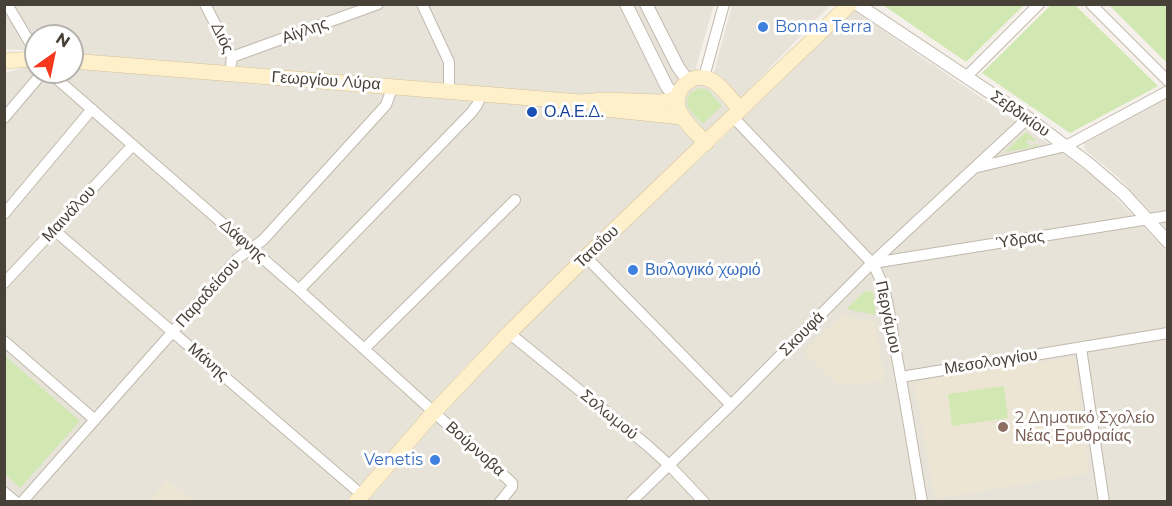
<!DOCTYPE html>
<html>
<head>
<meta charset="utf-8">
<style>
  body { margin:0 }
  #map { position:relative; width:1172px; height:506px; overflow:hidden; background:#f5f1ea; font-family:Montserrat,sans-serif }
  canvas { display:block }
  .frame { position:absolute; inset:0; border:6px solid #484138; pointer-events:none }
  .north { position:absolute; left:24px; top:24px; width:60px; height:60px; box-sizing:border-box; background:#fff; border:2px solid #b6b3af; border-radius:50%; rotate:33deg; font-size:16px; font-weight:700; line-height:24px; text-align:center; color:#484138 }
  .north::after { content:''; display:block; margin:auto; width:21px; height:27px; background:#f7371e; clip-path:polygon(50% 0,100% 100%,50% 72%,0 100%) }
</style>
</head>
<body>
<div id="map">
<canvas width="1172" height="506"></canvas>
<div class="frame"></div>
<div class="north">N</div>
</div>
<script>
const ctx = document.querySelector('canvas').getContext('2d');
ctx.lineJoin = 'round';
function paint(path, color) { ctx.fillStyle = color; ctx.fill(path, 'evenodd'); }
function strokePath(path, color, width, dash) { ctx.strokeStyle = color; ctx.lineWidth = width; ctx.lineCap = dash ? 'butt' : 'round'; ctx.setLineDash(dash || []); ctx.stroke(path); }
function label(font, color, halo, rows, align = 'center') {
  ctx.font = font + ' Montserrat,sans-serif'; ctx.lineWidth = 6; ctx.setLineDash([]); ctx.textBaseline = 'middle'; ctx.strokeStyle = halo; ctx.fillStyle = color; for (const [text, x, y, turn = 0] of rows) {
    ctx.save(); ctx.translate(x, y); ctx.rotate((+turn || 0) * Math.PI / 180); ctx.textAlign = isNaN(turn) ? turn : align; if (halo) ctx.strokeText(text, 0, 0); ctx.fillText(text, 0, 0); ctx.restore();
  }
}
paint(new Path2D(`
  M4 5H714L696 67 702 83 714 72 732 5H830L729 111 462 370 345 502 5 501V73L33 65H36V72H72V36H36V51L5 49Z
  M853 10 1068 157 1104 185 1166 251 1167 501 367 502 468 385 510 342 595 258 730 131Z
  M1167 95V229L1120 179 1085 150 1084 143Z`), '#e8e3d8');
paint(new Path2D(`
  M843 315 875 322 885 381 839 385 803 353Z
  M1074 357 1089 473 935 499 914 382Z
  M167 480 194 501H149Z`), '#ede5d4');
paint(new Path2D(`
  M883 5H1024L966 62Z
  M1051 5H1075L1158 86 1070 133 982 73Z
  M1109 5H1167V63Z
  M701 88 708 90 722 106 703 124C698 119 691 113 688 107 684 97 692 90 701 88Z
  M1026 132 1036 140 1034 142 1029 139 1026 142 1031 146 1038 144 1039 146 1005 152Z
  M865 291 873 292 876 315 846 309Z
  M5 356 80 421 20 488 5 474Z
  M1004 386 1008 418 952 426 948 394Z`), '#d2e8b3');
const minor = new Path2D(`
  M7 4 36 53
  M205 4 232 57 231 64
  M422 4 449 62V90
  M1091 4 1168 81
  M232 57 378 4
  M49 72 299 290 512 483V487L500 502
  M704 77 724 4
  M966 77 1039 4
  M733 117 872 263C888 288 890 319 895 347 905 398 913 450 922 502
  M4 118 43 72
  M974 168 1066 146 1168 91
  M4 214 92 109
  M54 230 362 495
  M586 257 731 405
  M873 263 1168 216
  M4 283 133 145
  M299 290 471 113 477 105 482 94
  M509 333 648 446 669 465 704 502
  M4 341 95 420
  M1081 348 1104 502
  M364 349 515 200
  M901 377 1168 333
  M4 492 16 502
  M22 502 238 258 263 240 386 105 393 86
  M631 502 731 405 872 263 1028 118`);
const tertiary = new Path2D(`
  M626 4 667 87 677 97
  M646 4 678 67 688 81
  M857 4 1028 118 1088 163 1124 194 1168 242`);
const secondary = new Path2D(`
  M4 61 36 59
  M72 61 581 102 606 100 660 102 668 101 677 97
  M599 107 605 109 682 117
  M706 143C697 133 684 123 679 110 671 91 692 70 711 80 722 86 732 100 740 110
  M356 502 434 412 509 333 586 257 850 4`);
strokePath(minor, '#c0b8ac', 12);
strokePath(tertiary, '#c0b8ac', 14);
strokePath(secondary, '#d4c39a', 16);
strokePath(minor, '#fff', 10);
strokePath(tertiary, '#fff', 12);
strokePath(secondary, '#fef0ca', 15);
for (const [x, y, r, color] of [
  [763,27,6,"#3f7fe0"],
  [532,112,6,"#1a4fb4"],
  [633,270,6,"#3f7fe0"],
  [1003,427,6,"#8d6e63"],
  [435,460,6,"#3f7fe0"]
]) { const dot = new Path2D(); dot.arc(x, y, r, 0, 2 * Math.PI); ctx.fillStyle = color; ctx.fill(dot); strokePath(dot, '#fff', 2); }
label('16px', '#366cbe', '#fff', [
  ["Bonna Terra",775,27],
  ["Βιολογικό χωριό",645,270],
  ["Venetis",423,460,"right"]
], 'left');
label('16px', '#484138', '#fff', [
  ["Αίγλης",305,31,-20],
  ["Διός",222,38,65],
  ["Γεωργίου Λύρα",326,81,4],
  ["Σεβδικίου",1020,114,35],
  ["Μαινάλου",69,214,-47],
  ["Ύδρας",1020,240,-9],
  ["Δάφνης",243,241,41],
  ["Τατοΐου",597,247,-44],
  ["Παραδείσου",208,293,-48],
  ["Περγάμου",888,317,78],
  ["Σκουφά",802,334,-45],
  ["Μάνης",208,362,41],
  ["Μεσολογγίου",991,362,-9],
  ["Σολωμού",609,415,39],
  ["Βούρνοβα",475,449,42]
]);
label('16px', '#164399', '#fff', [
  ["Ο.Α.Ε.Δ.",544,112]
], 'left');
label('16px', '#785e54', '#fff', [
  ["2 Δημοτικό Σχολείο",1015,418],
  ["Νέας Ερυθραίας",1015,436]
], 'left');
</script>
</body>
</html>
